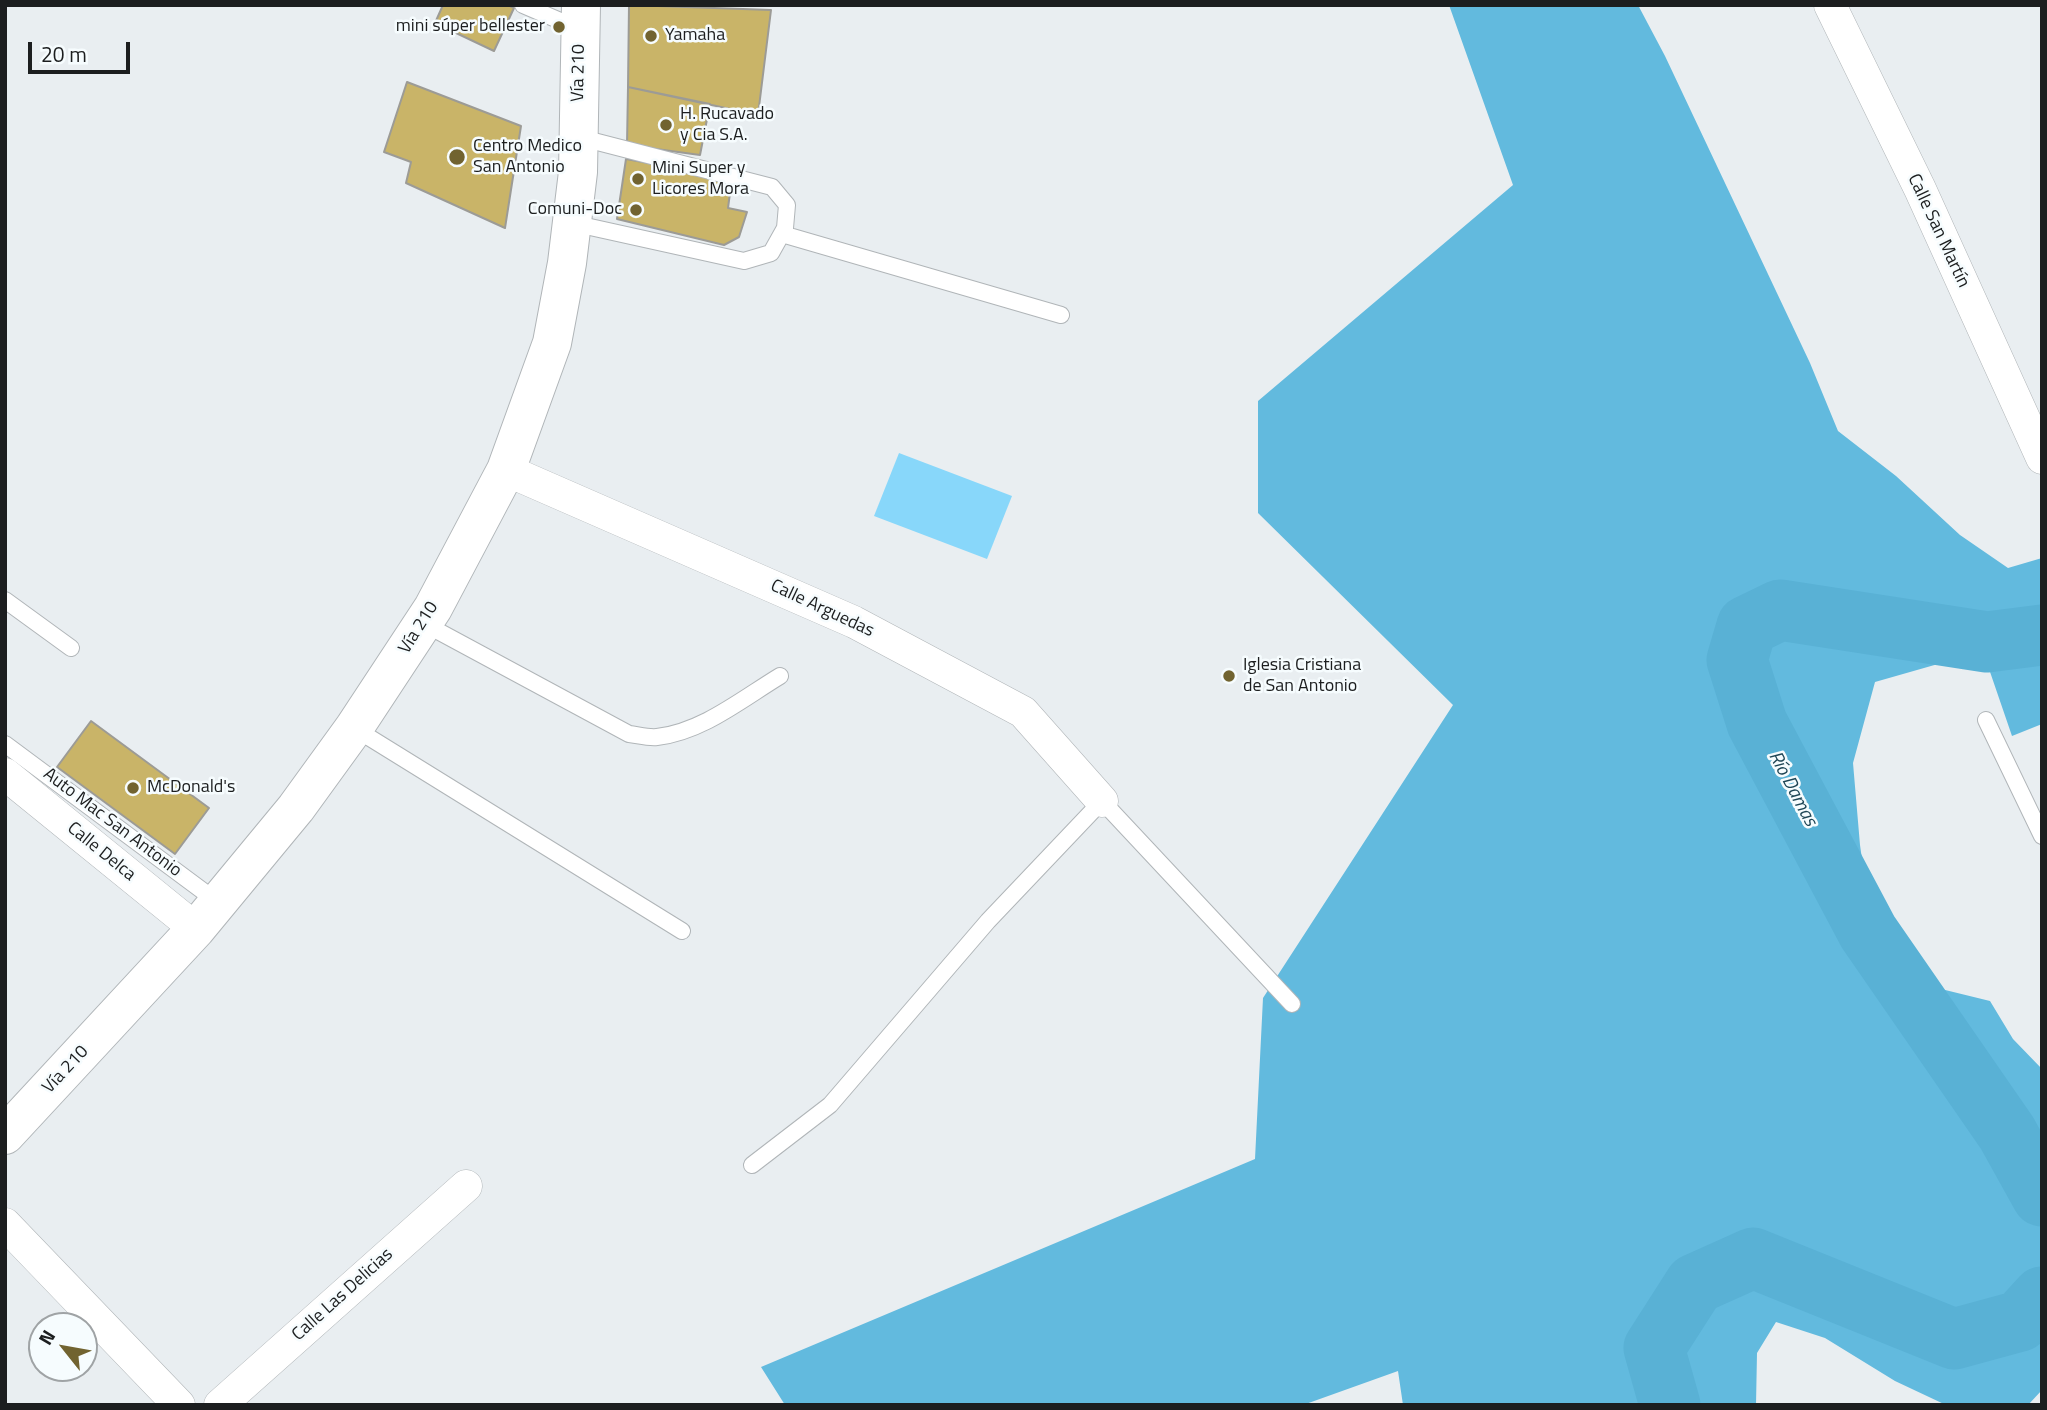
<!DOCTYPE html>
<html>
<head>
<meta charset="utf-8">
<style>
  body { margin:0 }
  #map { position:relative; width:2047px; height:1410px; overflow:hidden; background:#e9eef1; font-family:"Titillium Web",sans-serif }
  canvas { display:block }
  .frame { position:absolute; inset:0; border:7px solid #1c1e1f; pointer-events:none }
  .north { position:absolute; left:28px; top:1312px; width:70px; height:70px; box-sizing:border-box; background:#f6fcfe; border:2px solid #9fa3a5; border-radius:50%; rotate:301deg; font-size:19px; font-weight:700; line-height:28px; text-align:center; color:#1c1e1f }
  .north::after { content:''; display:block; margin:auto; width:24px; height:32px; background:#716330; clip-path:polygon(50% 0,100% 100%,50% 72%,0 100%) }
  .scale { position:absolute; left:28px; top:42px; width:102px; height:32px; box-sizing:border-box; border:4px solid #1c1e1f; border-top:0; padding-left:9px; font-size:21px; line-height:24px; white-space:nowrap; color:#1c1e1f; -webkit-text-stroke:5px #f6fcfe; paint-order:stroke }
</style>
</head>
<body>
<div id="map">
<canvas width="2047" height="1410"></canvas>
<div class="frame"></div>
<div class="north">N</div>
<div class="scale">20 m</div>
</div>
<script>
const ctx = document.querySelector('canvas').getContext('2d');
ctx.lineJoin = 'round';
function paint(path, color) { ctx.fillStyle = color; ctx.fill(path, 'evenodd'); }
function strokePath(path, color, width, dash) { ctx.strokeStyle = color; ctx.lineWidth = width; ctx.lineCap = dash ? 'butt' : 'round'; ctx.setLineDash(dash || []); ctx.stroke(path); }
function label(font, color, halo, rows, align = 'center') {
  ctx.font = font + ' "Titillium Web",sans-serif'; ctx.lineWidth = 5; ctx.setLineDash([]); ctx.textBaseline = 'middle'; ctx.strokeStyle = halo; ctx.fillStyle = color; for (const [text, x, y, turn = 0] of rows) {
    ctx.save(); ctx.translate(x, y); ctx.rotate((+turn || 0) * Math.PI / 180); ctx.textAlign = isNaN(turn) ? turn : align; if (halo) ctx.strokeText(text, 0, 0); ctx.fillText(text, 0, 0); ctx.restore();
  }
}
paint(new Path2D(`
  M899 453 1012 496 987 559 874 516Z`), '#88d7fa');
paint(new Path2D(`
  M1449 5H1638L1665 56 1810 363 1838 431 1896 476 1960 535 2008 568 2042 558V724L2012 736 1988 666 1952 660 1875 682 1853 763 1860 845 1866 887 1937 988 1990 1001 2013 1039 2042 1069V1390L2028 1405H1946L1895 1381 1825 1338 1776 1322 1757 1353 1756 1405H1403L1398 1371 1303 1405H785L761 1367 1255 1159 1263 998 1453 705 1258 513V401L1513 185Z`), '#62bade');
strokePath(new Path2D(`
  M2042 635 1987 642 1780 610 1747 626 1737 660 1757 723 1868 932 2007 1133 2042 1196
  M1670 1405 1654 1348 1695 1284 1753 1258 1954 1339 2020 1321 2042 1297`), '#59b1d5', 61);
const building = new Path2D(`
  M443 5H508L514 8 494 51 435 23Z
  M629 5 771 10 758 115 628 87Z
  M407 82 521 126 505 228 406 183 411 162 384 152Z
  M628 87 710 104 700 155 627 145Z
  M626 159 732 178 728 208 747 212 739 237 724 245 617 219Z
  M91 721 209 808 175 854 57 767Z`);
paint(building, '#c9b468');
strokePath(building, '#9c9b96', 2);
const service = new Path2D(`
  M523 5 579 29
  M572 223 744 261 771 253 785 228 787 205 772 187 578 137
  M782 234 1061 315
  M5 600 71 648
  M423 623 629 734C638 735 648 738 657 737 702 732 742 699 780 676
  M1986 720 2042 836
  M354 728 682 931
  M5 744 219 903
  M752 1165 830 1105 988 921 1102 801 1292 1004`);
const minor = new Path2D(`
  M1830 5 1920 189 2042 458
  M506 470 854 622 1023 712 1102 801
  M5 774 196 929
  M5 1224 179 1405
  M220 1405 466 1186`);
const secondary = new Path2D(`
  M5 1135 196 929 296 808 354 728 433 608 506 470 552 343 567 263 578 172 581 5`);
strokePath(service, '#b0b5b8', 18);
strokePath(minor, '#b0b5b8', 33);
strokePath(secondary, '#b0b5b8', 40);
strokePath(service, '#fff', 16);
strokePath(minor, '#fff', 32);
strokePath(secondary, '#fff', 38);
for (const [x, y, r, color] of [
  [559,27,7,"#716330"],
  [651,36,7,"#716330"],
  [666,125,7,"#716330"],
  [457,157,9,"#716330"],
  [638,179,7,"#716330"],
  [636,210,7,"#716330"],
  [1229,676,7,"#716330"],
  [133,788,7,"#716330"]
]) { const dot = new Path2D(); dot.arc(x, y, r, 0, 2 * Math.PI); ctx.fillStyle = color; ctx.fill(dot); strokePath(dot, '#f6fcfe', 2.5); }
label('18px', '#1c1e1f', '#f6fcfe', [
  ["mini súper bellester",545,27,"right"],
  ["Yamaha",665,36],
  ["H. Rucavado",680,115],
  ["y Cia S.A.",680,136],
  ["Centro Medico",473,147],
  ["San Antonio",473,168],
  ["Mini Super y",652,169],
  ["Licores Mora",652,190],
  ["Comuni-Doc",622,210,"right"],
  ["Iglesia Cristiana",1243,666],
  ["de San Antonio",1243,687],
  ["McDonald's",147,788]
], 'left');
label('18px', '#1c1e1f', '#f6fcfe', [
  ["Vía 210",579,73,-89],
  ["Calle San Martín",1938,231,65],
  ["Calle Arguedas",822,609,25],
  ["Vía 210",419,628,-58],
  ["Auto Mac San Antonio",112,823,37],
  ["Calle Delca",101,852,39],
  ["Vía 210",66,1070,-47],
  ["Calle Las Delicias",343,1295,-42]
]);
label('italic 19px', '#1f4656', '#f6fcfe', [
  ["Río Damas",1792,789,62]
]);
</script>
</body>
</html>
